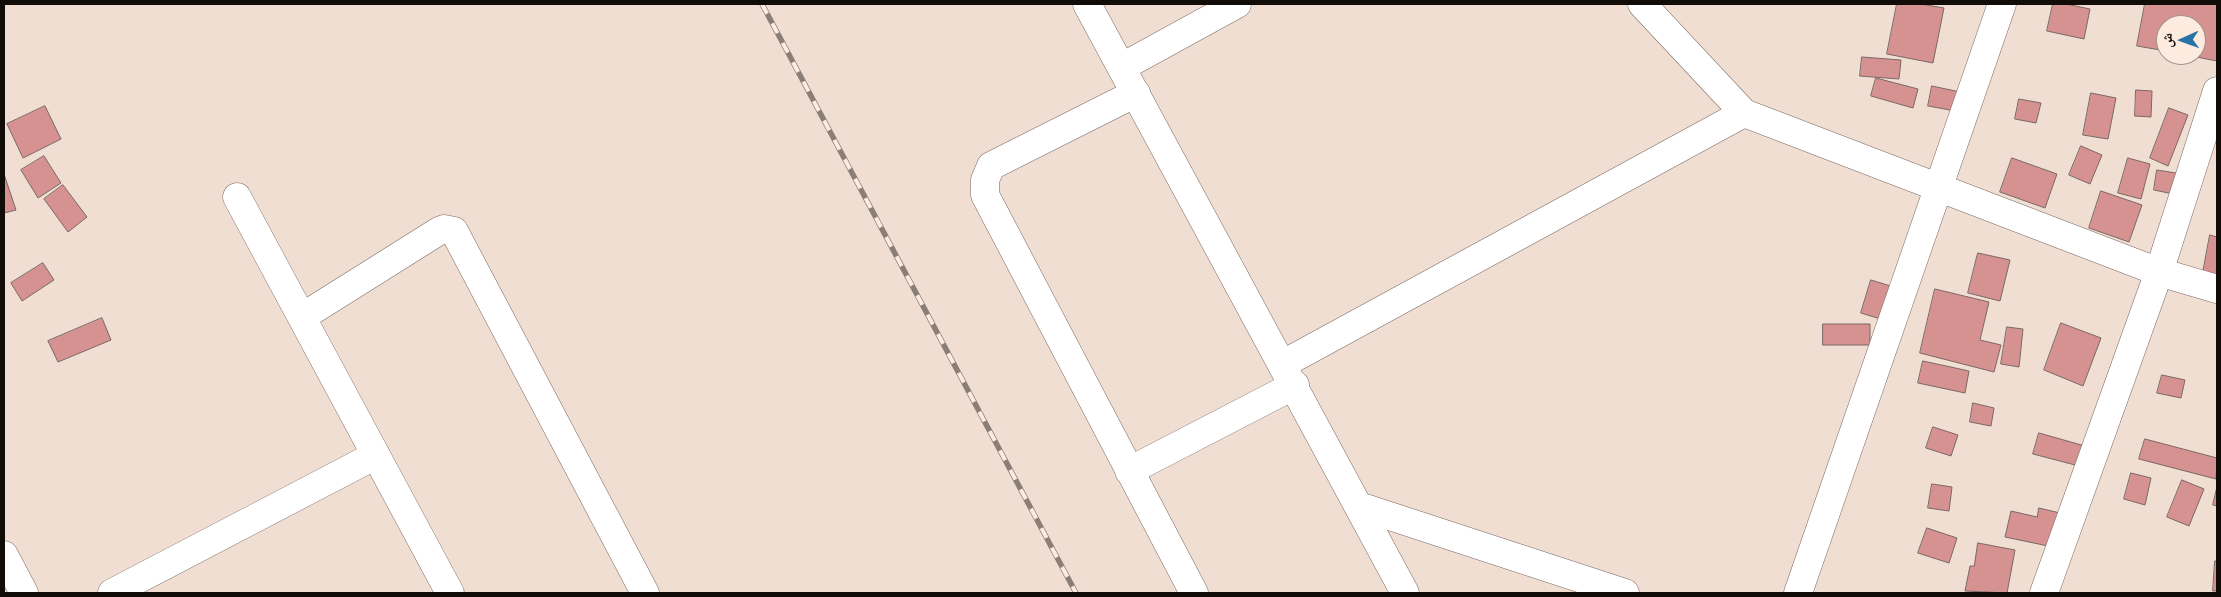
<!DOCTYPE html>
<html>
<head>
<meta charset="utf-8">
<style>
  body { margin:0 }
  #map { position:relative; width:2221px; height:597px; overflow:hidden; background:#f0ded3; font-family:Cabin,"Noto Naskh Arabic",sans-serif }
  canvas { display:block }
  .frame { position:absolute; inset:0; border:5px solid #110c08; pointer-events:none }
  .north { position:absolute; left:2156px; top:15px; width:50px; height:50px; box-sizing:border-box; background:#fdebe0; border:1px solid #9f928a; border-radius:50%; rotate:268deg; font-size:14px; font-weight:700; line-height:20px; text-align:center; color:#110c08 }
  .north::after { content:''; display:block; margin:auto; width:18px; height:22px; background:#2873a6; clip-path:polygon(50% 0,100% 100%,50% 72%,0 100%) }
</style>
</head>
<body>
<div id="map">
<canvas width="2221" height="597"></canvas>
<div class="frame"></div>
<div class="north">ش</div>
</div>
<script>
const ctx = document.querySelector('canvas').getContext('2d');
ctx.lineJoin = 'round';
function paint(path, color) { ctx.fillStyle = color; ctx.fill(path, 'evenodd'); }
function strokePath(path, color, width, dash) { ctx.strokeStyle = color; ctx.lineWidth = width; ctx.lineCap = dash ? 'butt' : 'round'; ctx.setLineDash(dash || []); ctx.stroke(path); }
const building = new Path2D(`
  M1897 4H1921L1944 8 1933 63 1887 54Z
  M2053 4H2066L2090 9 2084 39 2047 31Z
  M2145 4H2217V61L2186 55H2196V25H2166V51L2137 46Z
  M1862 57 1901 60 1899 79 1860 76Z
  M1876 78 1918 89 1913 108 1871 96Z
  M1932 86 1965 93 1961 112 1928 106Z
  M2136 90 2152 91 2151 117 2135 116Z
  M2091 93 2116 98 2108 139 2083 135Z
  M2019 99 2041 103 2036 123 2015 119Z
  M45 106 61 139 23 158 7 124Z
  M2169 108 2188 115 2168 166 2150 158Z
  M2081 146 2102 155 2090 184 2069 175Z
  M44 156 61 183 38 198 21 170Z
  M2012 158 2057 174 2045 208 2000 192Z
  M2128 158 2150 164 2141 199 2118 193Z
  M2157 170 2182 174 2178 195 2154 190Z
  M4 174 16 210 4 213Z
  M63 185 87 217 68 232 44 199Z
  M2101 191 2142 205 2129 242 2089 228Z
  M2210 235 2217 237V281L2202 278Z
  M1978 253 2010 260 2000 301 1968 293Z
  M43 263 54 280 22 301 11 283Z
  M1871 280 1897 288 1887 321 1861 313Z
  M1935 289 1989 302 1980 340 2001 345 1994 372 1920 353Z
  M102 318 111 340 58 362 48 341Z
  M2061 323 2101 338 2083 386 2044 370Z
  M1823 324H1870V345H1823Z
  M2007 327 2023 329 2019 367 2001 364Z
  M1923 361 1969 371 1965 393 1918 383Z
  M2162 375 2185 380 2181 398 2157 393Z
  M1973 403 1994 408 1991 426 1970 422Z
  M1933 427 1958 435 1951 456 1926 448Z
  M2039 433 2085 446 2079 466 2033 454Z
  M2145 439 2217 458 2216 479 2139 459Z
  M2131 473 2151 478 2145 505 2124 499Z
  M2182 480 2204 489 2189 526 2167 517Z
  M1932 484 1952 487 1949 511 1928 508Z
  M2217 487V506L2213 505Z
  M2039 508 2060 513 2053 547 2005 537 2011 511 2037 517Z
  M1927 528 1957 538 1949 563 1918 553Z
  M1978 543 2015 550 2007 593 1965 591 1970 566H1974Z
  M2215 561H2217V591H2213Z`);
paint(building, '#d69291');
strokePath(building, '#7a6766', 1);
const minor = new Path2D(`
  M1642 4 1744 113 2159 272 2217 289
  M1122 67 1237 4
  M1136 93 991 166 985 180V195L1194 593
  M237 197 450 593
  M302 317 439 231 444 229 454 231 645 593
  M1283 364 1744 113
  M1129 471 1295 385
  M1359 506 1625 593
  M4 555 24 593
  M112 593 376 455
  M1798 593 2002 4
  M2044 593 2159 272 2217 91`);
const tertiary = new Path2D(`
  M1087 4 1405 593`);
strokePath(minor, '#7b6b62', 29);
strokePath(tertiary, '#7b6b62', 29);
strokePath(minor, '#fff', 28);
strokePath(tertiary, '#fff', 28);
const rail = new Path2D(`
  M762 4 1076 593`);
strokePath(rail, '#8b7e77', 5.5);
strokePath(rail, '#fdebe0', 4, [11]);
</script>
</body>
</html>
